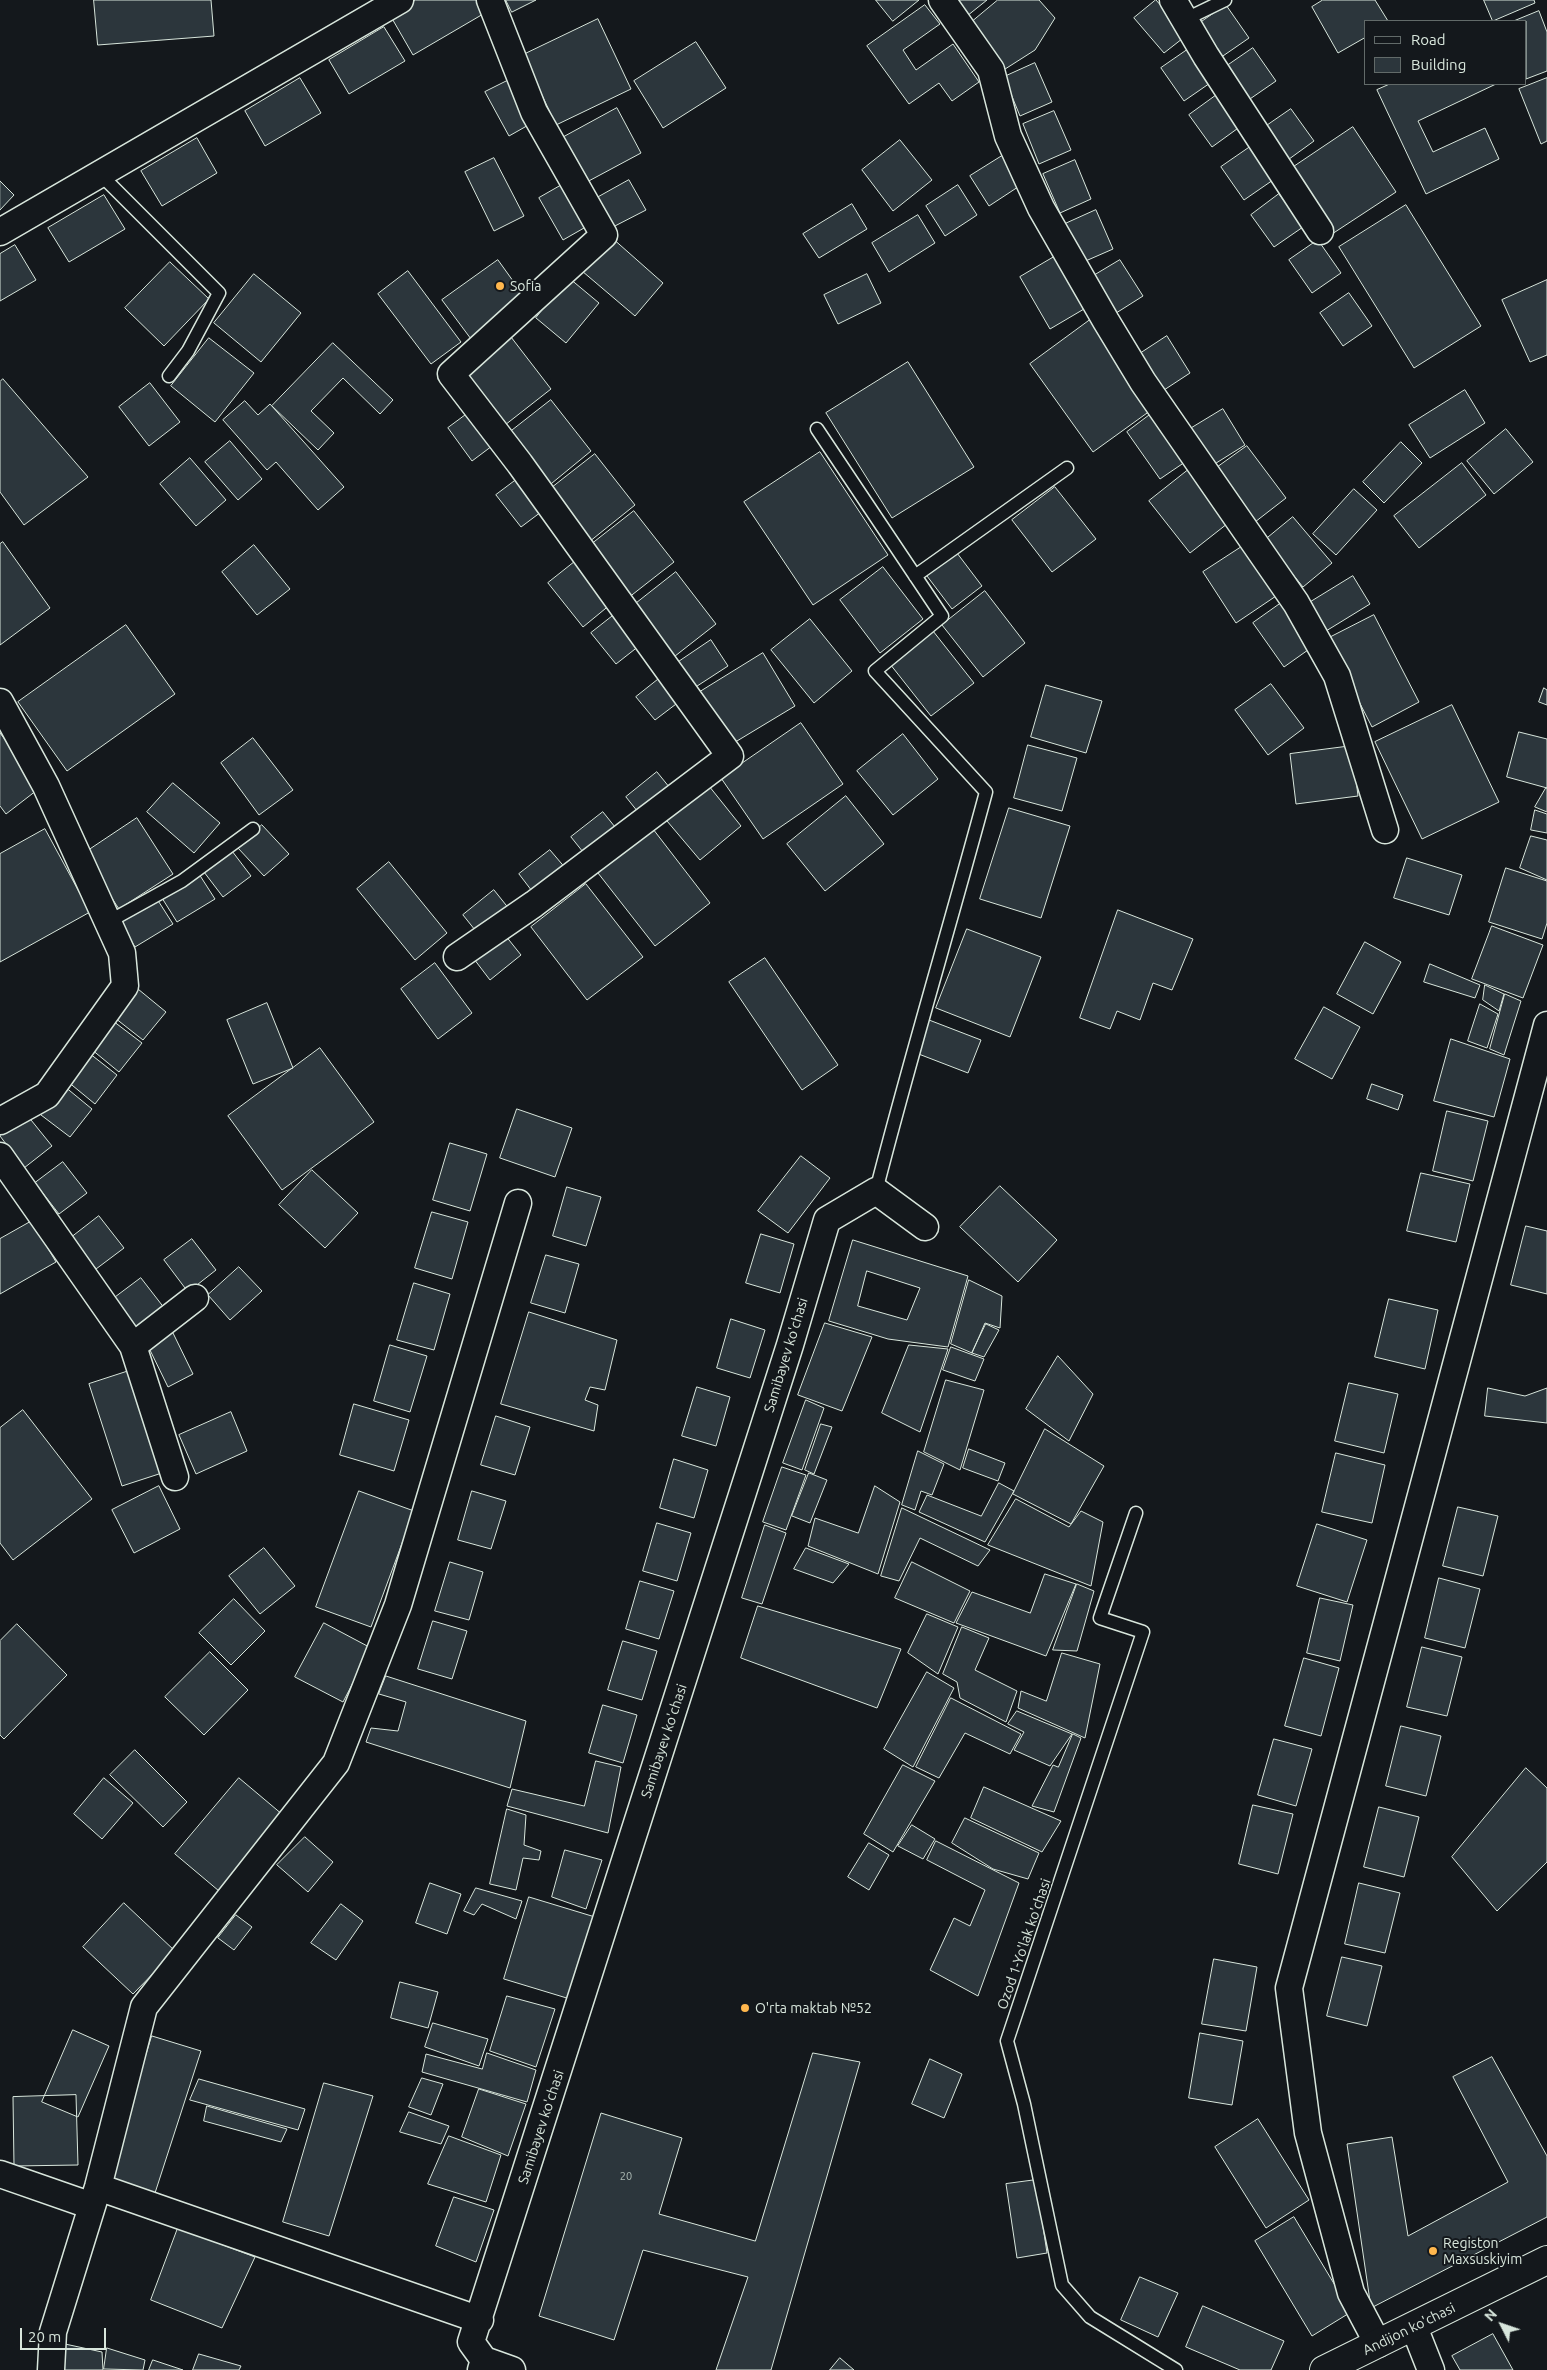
<!DOCTYPE html>
<html>
<head>
<meta charset="utf-8">
<style>
  body { margin:0 }
  #map { position:relative; width:1547px; height:2370px; overflow:hidden; background:#14181c; font-family:Ubuntu,sans-serif }
  canvas { display:block }
  .legend { position:absolute; left:1364px; top:20px; width:162px; height:65px; box-sizing:border-box; background:#14181c; border:1px solid #626a69; margin:0; padding:6px 9px; list-style:none; font-size:15px; color:#d8e6dc }
  .legend li { display:flex; align-items:center; gap:10px; height:25px }
  .legend b { width:25px; border:1px solid #626a69 }
  .north { position:absolute; left:1477px; top:2300px; width:50px; height:50px; -webkit-text-stroke:4px #14181c; paint-order:stroke; rotate:311deg; font-size:14px; font-weight:700; line-height:20px; text-align:center; color:#d8e6dc }
  .north::after { content:''; display:block; margin:auto; width:18px; height:22px; background:#d8e6dc; clip-path:polygon(50% 0,100% 100%,50% 72%,0 100%) }
  .scale { position:absolute; left:20px; top:2328px; width:86px; height:22px; box-sizing:border-box; border:2px solid #d8e6dc; border-top:0; padding-left:6px; font-size:15px; line-height:18px; white-space:nowrap; color:#d8e6dc; -webkit-text-stroke:4px #14181c; paint-order:stroke }
</style>
</head>
<body>
<div id="map">
<canvas width="1547" height="2370"></canvas>
<ul class="legend">
<li><b style="height:6px;background:#14181c"></b>Road</li>
<li><b style="height:14px;background:#2c363c"></b>Building</li>
</ul>
<div class="north">N</div>
<div class="scale">20 m</div>
</div>
<script>
const ctx = document.querySelector('canvas').getContext('2d');
ctx.lineJoin = 'round';
function paint(path, color) { ctx.fillStyle = color; ctx.fill(path, 'evenodd'); }
function strokePath(path, color, width, dash) { ctx.strokeStyle = color; ctx.lineWidth = width; ctx.lineCap = dash ? 'butt' : 'round'; ctx.setLineDash(dash || []); ctx.stroke(path); }
function label(font, color, halo, rows, align = 'center') {
  ctx.font = font + ' Ubuntu,sans-serif'; ctx.lineWidth = 4; ctx.setLineDash([]); ctx.textBaseline = 'middle'; ctx.strokeStyle = halo; ctx.fillStyle = color; for (const [text, x, y, turn = 0] of rows) {
    ctx.save(); ctx.translate(x, y); ctx.rotate((+turn || 0) * Math.PI / 180); ctx.textAlign = isNaN(turn) ? turn : align; if (halo) ctx.strokeText(text, 0, 0); ctx.fillText(text, 0, 0); ctx.restore();
  }
}
const building = new Path2D(`
  M94 0H211L214 36 98 45Z
  M416 0H484L490 10 413 55 390 15Z
  M506 0H536L512 12Z
  M876 0H919L893 21Z
  M954 0H987L967 16Z
  M998 0H1039L1055 18 1035 50 1002 71 967 26Z
  M1156 0 1187 35 1164 53 1134 18Z
  M1323 0H1375L1388 21H1366V37L1338 53 1312 7Z
  M1484 0H1534L1535 3 1493 21Z
  M925 5 940 24 903 50 916 70 953 44 979 82 952 101 939 83 909 104 867 46Z
  M1226 5 1249 38 1220 58 1197 25Z
  M1539 11 1547 32V71L1526 79V21H1514Z
  M598 19 631 89 556 125 523 55Z
  M384 27 405 61 349 94 329 60Z
  M696 42 726 88 663 128 634 81Z
  M1190 48 1213 81 1184 101 1161 68Z
  M1253 48 1276 81 1247 101 1224 68Z
  M1035 63 1052 102 1020 116 1004 77Z
  M300 78 321 113 265 146 245 111Z
  M1547 78V141L1541 144 1519 89Z
  M509 80 532 123 509 136 485 92Z
  M1390 84H1496L1418 121 1433 152 1485 128 1499 159 1426 194 1377 90Z
  M1218 94 1241 126 1212 147 1189 115Z
  M617 108 641 153 585 183 562 138Z
  M1291 109 1314 141 1285 162 1262 129Z
  M1054 111 1071 150 1039 164 1023 124Z
  M1353 127 1396 192 1332 234 1289 170Z
  M197 138 217 173 162 206 141 171Z
  M900 140 932 180 893 211 862 170Z
  M1250 147 1273 180 1244 200 1221 167Z
  M1002 156 1021 185 989 206 970 176Z
  M494 158 524 216 494 231 465 172Z
  M1075 160 1091 199 1060 213 1043 174Z
  M629 180 646 210 611 228 595 199Z
  M0 181 14 195 0 210Z
  M567 182 591 224 563 240 539 198Z
  M958 185 977 215 945 236 926 206Z
  M1279 194 1303 227 1274 247 1251 215Z
  M104 195 125 229 69 262 48 228Z
  M852 204 867 229 819 258 803 234Z
  M1406 205 1481 326 1414 368 1339 247Z
  M1096 210 1113 249 1081 263 1065 224Z
  M918 215 935 243 889 272 872 243Z
  M611 237 663 283 635 316 582 271Z
  M1318 240 1341 273 1312 293 1289 260Z
  M15 245 36 280 0 301V254Z
  M1054 257 1084 309 1050 329 1020 277Z
  M498 260 526 299 471 339 442 300Z
  M1120 260 1143 296 1113 315 1090 278Z
  M170 262 209 299 164 346 125 308Z
  M408 271 461 342 431 364 378 294Z
  M254 274 301 313 261 362 214 323Z
  M867 274 881 303 838 324 824 295Z
  M569 278 599 303 566 343 536 318Z
  M1547 280V355L1530 362 1502 300Z
  M1349 293 1372 326 1343 346 1320 313Z
  M1090 320 1154 408 1093 452 1030 364Z
  M1167 336 1190 373 1161 392 1138 355Z
  M511 337 551 389 505 425 465 374Z
  M209 338 254 373 215 422 171 386Z
  M333 343 393 400 380 414 343 378 311 411 334 433 318 450 272 406Z
  M908 362 974 467 892 518 826 413Z
  M3 379 88 477 24 525 0 492V382Z
  M150 383 180 422 149 446 119 407Z
  M1465 390 1485 423 1430 458 1409 425Z
  M551 400 591 451 546 488 505 436Z
  M245 401 258 415 270 404 344 487 318 510 276 462 267 470 223 420Z
  M1223 409 1245 445 1213 465 1190 429Z
  M471 411 496 443 472 461 448 428Z
  M1151 414 1185 462 1160 479 1127 432Z
  M1506 429 1533 462 1494 494 1467 461Z
  M230 441 262 479 238 500 205 462Z
  M1401 442 1422 463 1384 503 1363 482Z
  M1247 446 1286 498 1255 522 1215 469Z
  M820 452 888 555 813 605 744 502Z
  M595 454 635 505 589 542 549 490Z
  M190 458 226 500 196 526 160 484Z
  M1462 463 1486 495 1419 548 1394 516Z
  M1192 467 1232 520 1190 553 1149 501Z
  M520 477 545 509 521 527 496 495Z
  M1055 487 1096 539 1052 572 1012 520Z
  M1354 489 1377 510 1336 555 1313 534Z
  M634 511 674 562 628 598 588 547Z
  M1293 517 1332 563 1303 587 1265 540Z
  M3 542 50 608 0 645V544Z
  M1246 544 1279 594 1236 623 1203 572Z
  M254 545 290 589 257 615 222 572Z
  M957 553 982 586 952 609 927 576Z
  M577 560 611 604 583 627 548 583Z
  M883 567 923 619 880 653 840 600Z
  M676 572 716 624 670 660 629 609Z
  M1353 576 1370 604 1326 631 1309 603Z
  M985 591 1025 643 983 677 942 625Z
  M1284 601 1315 645 1284 667 1253 623Z
  M619 611 644 642 616 664 591 633Z
  M1374 615 1419 702 1372 727 1327 639Z
  M810 619 852 671 814 703 771 650Z
  M126 625 175 694 67 771 18 702Z
  M933 631 974 683 931 716 890 664Z
  M711 640 728 666 691 690 674 665Z
  M763 653 795 706 727 747 695 695Z
  M665 674 684 698 655 720 636 697Z
  M1271 684 1304 728 1268 755 1235 710Z
  M1046 685 1102 701 1086 753 1031 737Z
  M1544 688 1547 690V705L1539 702Z
  M1452 705 1499 802 1422 839 1375 742Z
  M801 723 843 784 763 839 721 778Z
  M1519 732 1547 739V788L1507 777Z
  M0 733 41 787 6 814 0 806Z
  M903 734 938 779 893 815 857 771Z
  M253 738 293 790 259 815 221 763Z
  M1028 745 1077 758 1062 811 1014 798Z
  M1352 746 1358 796 1296 804 1290 754Z
  M657 772 674 793 642 817 626 797Z
  M173 783 220 823 194 853 147 812Z
  M709 786 741 826 700 860 667 821Z
  M1546 788H1547V812L1535 807Z
  M846 796 884 844 825 891 787 844Z
  M1009 808 1070 826 1041 918 980 899Z
  M1535 810 1547 814V833L1531 830Z
  M603 812 619 832 587 857 571 837Z
  M137 818 173 874 119 909 83 854Z
  M262 825 289 854 264 876 238 848Z
  M45 829 90 912 0 962V854Z
  M653 829 710 903 655 946 598 873Z
  M1531 836 1547 840V880L1520 868Z
  M550 850 567 870 535 895 519 874Z
  M232 851 251 876 223 897 204 872Z
  M1407 858 1462 875 1449 915 1394 898Z
  M389 862 447 933 415 960 357 889Z
  M1506 868 1547 881V923L1542 939 1489 922Z
  M199 874 215 899 177 922 162 898Z
  M586 884 643 957 587 1000 531 927Z
  M494 890 510 910 479 935 463 915Z
  M157 899 173 924 135 947 120 923Z
  M1118 910 1193 939 1172 990 1153 983 1140 1020 1117 1011 1110 1029 1080 1018Z
  M1492 926 1543 945 1523 998 1472 979Z
  M967 929 1041 957 1010 1037 936 1008Z
  M505 935 521 955 490 980 474 959Z
  M1365 942 1401 962 1373 1014 1337 994Z
  M765 958 838 1065 802 1090 729 982Z
  M435 963 472 1013 438 1039 401 989Z
  M1430 964 1480 985 1475 998 1424 982Z
  M1485 985 1504 994 1499 1011 1483 1000Z
  M138 989 166 1012 143 1040 115 1018Z
  M1505 994 1521 1001 1504 1055 1490 1049Z
  M267 1003 293 1068 253 1084 227 1020Z
  M1480 1004 1498 1014 1487 1048 1468 1041Z
  M1324 1007 1360 1027 1332 1079 1295 1059Z
  M929 1020 981 1040 968 1073 916 1053Z
  M113 1021 142 1043 119 1072 91 1049Z
  M1451 1039 1510 1059 1494 1117 1434 1101Z
  M320 1048 374 1122 282 1190 228 1116Z
  M89 1053 117 1075 95 1104 67 1081Z
  M1372 1084 1403 1095 1398 1110 1367 1099Z
  M64 1086 92 1109 70 1137 41 1115Z
  M517 1109 572 1128 555 1177 500 1158Z
  M1447 1111 1488 1121 1473 1181 1433 1171Z
  M27 1115 52 1146 24 1168 0 1136Z
  M450 1143 487 1154 470 1211 433 1200Z
  M801 1156 830 1178 788 1233 758 1211Z
  M63 1162 87 1193 59 1214 35 1183Z
  M312 1170 358 1213 325 1248 279 1205Z
  M1421 1173 1470 1184 1456 1242 1407 1231Z
  M1000 1186 1057 1240 1018 1282 960 1227Z
  M567 1187 601 1197 586 1246 553 1236Z
  M432 1212 468 1222 452 1279 415 1268Z
  M99 1216 124 1248 96 1269 72 1237Z
  M32 1221 56 1262 0 1294V1239Z
  M1526 1226 1547 1231V1294L1511 1285Z
  M761 1234 794 1244 780 1293 746 1283Z
  M192 1239 216 1270 188 1292 164 1260Z
  M853 1240 968 1276 948 1347 888 1339 829 1321Z
  M546 1255 579 1264 565 1313 531 1303Z
  M239 1267 262 1291 230 1320 208 1295Z
  M867 1271 920 1288 907 1320 858 1306Z
  M141 1278 165 1309 137 1331 113 1299Z
  M969 1280 1002 1296 1000 1328 985 1323 972 1353 951 1344Z
  M414 1283 450 1294 434 1350 397 1340Z
  M1389 1299 1438 1310 1425 1369 1375 1357Z
  M529 1312 617 1340 605 1390 590 1387 585 1400 598 1405 594 1431 501 1404Z
  M731 1319 765 1330 750 1378 717 1368Z
  M825 1323 872 1337 842 1411 798 1395Z
  M986 1324 999 1330 984 1357 972 1353Z
  M173 1333 193 1374 168 1387 148 1346Z
  M390 1345 427 1356 410 1412 374 1401Z
  M909 1345 948 1349 920 1432 882 1413Z
  M951 1347 984 1359 975 1381 943 1370Z
  M1058 1356 1093 1394 1069 1441 1026 1409Z
  M132 1370 165 1472 122 1486 89 1384Z
  M946 1380 984 1390 960 1470 924 1452Z
  M1349 1383 1398 1394 1384 1453 1335 1441Z
  M697 1387 730 1397 716 1446 682 1436Z
  M1488 1388 1525 1396 1547 1388V1423L1485 1416Z
  M806 1400 824 1408 802 1470 783 1463Z
  M354 1404 409 1420 394 1471 340 1455Z
  M23 1410 92 1499 13 1560 0 1543V1428Z
  M231 1412 247 1451 196 1474 179 1435Z
  M496 1416 530 1427 515 1475 481 1465Z
  M821 1424 832 1427 814 1474 805 1470Z
  M1045 1429 1104 1466 1071 1524 1013 1494Z
  M969 1449 1005 1463 998 1481 963 1468Z
  M918 1451 944 1464 932 1495 921 1491 915 1510 902 1505Z
  M1336 1453 1385 1465 1372 1523 1322 1512Z
  M674 1459 708 1470 694 1518 660 1508Z
  M782 1467 806 1475 786 1530 763 1522Z
  M809 1473 827 1480 810 1523 792 1516Z
  M999 1483 1014 1491 985 1542 919 1512 927 1495 981 1516Z
  M159 1486 180 1529 134 1553 112 1510Z
  M875 1486 900 1502 878 1574 808 1546 815 1518 858 1533Z
  M359 1491 414 1511 371 1627 316 1607Z
  M472 1491 506 1501 491 1549 458 1540Z
  M1016 1499 1069 1527 1081 1511 1103 1522 1091 1586 988 1545Z
  M1458 1507 1498 1516 1483 1576 1443 1566Z
  M902 1508 990 1550 978 1566 920 1538 899 1581 881 1576Z
  M657 1523 691 1533 677 1581 643 1571Z
  M1317 1524 1367 1540 1347 1602 1297 1586Z
  M765 1525 786 1533 762 1604 742 1598Z
  M264 1548 295 1586 260 1614 229 1576Z
  M806 1548 849 1564 833 1583 794 1569Z
  M450 1562 483 1572 469 1620 435 1611Z
  M912 1562 970 1591 954 1623 895 1598Z
  M1045 1574 1076 1584 1046 1656 956 1623 972 1592 1030 1613Z
  M1439 1578 1480 1589 1465 1648 1425 1638Z
  M640 1581 674 1591 659 1639 626 1629Z
  M1077 1584 1094 1591 1077 1651 1053 1650Z
  M1320 1598 1353 1605 1340 1661 1307 1653Z
  M234 1599 265 1631 231 1665 199 1633Z
  M758 1606 901 1649 877 1708 741 1658Z
  M927 1614 958 1627 938 1674 908 1653Z
  M433 1621 467 1631 452 1679 418 1669Z
  M324 1623 371 1648 343 1702 295 1677Z
  M17 1624 67 1675 4 1739 0 1735V1641Z
  M962 1627 989 1638 975 1670 1017 1691 1006 1722 960 1698 957 1682 943 1674Z
  M623 1641 657 1651 642 1700 608 1690Z
  M1422 1647 1462 1657 1447 1716 1407 1707Z
  M210 1652 248 1690 204 1735 165 1697Z
  M1062 1653 1100 1664 1085 1738 1018 1708 1021 1691 1046 1701Z
  M1304 1658 1339 1668 1321 1736 1285 1726Z
  M927 1672 954 1688 913 1767 884 1749Z
  M386 1676 526 1721 510 1788 366 1742 371 1728 398 1731 406 1702 379 1694Z
  M951 1698 1021 1734 1010 1754 965 1733 939 1778 916 1767Z
  M603 1705 637 1715 623 1763 589 1753Z
  M1017 1711 1072 1734 1050 1766 1014 1750 1024 1732 1008 1724Z
  M1401 1726 1441 1736 1426 1796 1386 1786Z
  M1073 1734 1081 1738 1054 1812 1032 1806 1053 1765 1058 1767Z
  M1274 1739 1312 1749 1296 1806 1258 1795Z
  M135 1750 187 1802 163 1827 110 1775Z
  M596 1761 621 1767 608 1833 507 1806 512 1789 584 1806Z
  M903 1765 935 1781 893 1852 864 1834Z
  M1526 1768 1547 1788V1862L1497 1911 1452 1857Z
  M104 1778 133 1803 102 1839 74 1814Z
  M239 1778 283 1815 219 1891 175 1854Z
  M984 1787 1061 1821 1042 1852 971 1818Z
  M1253 1805 1293 1814 1278 1874 1239 1864Z
  M1379 1807 1419 1817 1404 1877 1364 1867Z
  M507 1809 526 1815 524 1845 541 1851 539 1860 523 1858 516 1890 490 1884Z
  M965 1818 1039 1853 1028 1879 993 1869 952 1843Z
  M912 1825 935 1839 923 1859 898 1846Z
  M305 1837 333 1862 308 1892 277 1865Z
  M936 1841 1019 1883 978 1996 930 1970 954 1918 970 1926 985 1890 927 1860Z
  M869 1843 889 1855 869 1890 848 1877Z
  M565 1850 602 1860 586 1909 552 1897Z
  M430 1883 461 1894 447 1934 416 1923Z
  M1359 1883 1400 1893 1385 1953 1345 1944Z
  M476 1888 522 1901 516 1919 482 1904 474 1915 464 1911Z
  M529 1897 595 1917 570 1999 504 1979Z
  M124 1903 175 1951 133 1994 83 1947Z
  M341 1904 363 1921 336 1960 311 1943Z
  M236 1915 252 1927 234 1950 218 1938Z
  M1342 1957 1382 1966 1367 2026 1327 2016Z
  M1214 1959 1257 1967 1246 2031 1202 2024Z
  M400 1982 438 1992 428 2028 391 2018Z
  M507 1996 555 2009 536 2067 490 2051Z
  M433 2023 488 2039 479 2066 425 2047Z
  M73 2030 109 2046 78 2117 42 2102Z
  M1200 2033 1243 2041 1232 2105 1189 2098Z
  M152 2036 201 2051 155 2193 107 2181Z
  M487 2053 536 2070 527 2102 422 2072 426 2054 482 2069Z
  M813 2053 860 2062 771 2370H716L748 2277 643 2250 614 2340 539 2316 601 2113 682 2138 659 2214 755 2241Z
  M1492 2057 1547 2156V2217L1371 2308 1347 2144 1392 2137 1408 2236 1508 2182 1453 2077Z
  M930 2059 962 2074 944 2118 912 2104Z
  M422 2078 443 2084 431 2115 409 2107Z
  M199 2079 305 2109 298 2130 190 2100Z
  M324 2083 373 2096 329 2236 283 2222Z
  M479 2089 526 2104 508 2156 462 2137Z
  M76 2095 78 2165 14 2166 13 2097Z
  M207 2106 287 2129 281 2142 204 2121Z
  M409 2112 449 2126 441 2144 400 2132Z
  M1258 2119 1309 2200 1266 2228 1215 2147Z
  M449 2136 501 2155 486 2202 428 2184Z
  M1036 2180 1047 2253 1017 2258 1006 2184Z
  M454 2197 494 2210 476 2262 436 2246Z
  M1294 2217 1351 2312 1312 2336 1255 2241Z
  M178 2228 255 2257 222 2328 151 2300Z
  M1140 2277 1178 2293 1158 2337 1121 2320Z
  M1203 2306 1284 2341 1271 2370H1240L1186 2347Z
  M1493 2334 1513 2370H1460L1452 2356Z
  M65 2344 102 2352 103 2370H64Z
  M107 2348 145 2360 143 2370 104 2369Z
  M199 2354 241 2366 239 2370H193Z
  M840 2358 854 2370H830Z
  M153 2360 183 2370H149Z`);
paint(building, '#2c363c');
strokePath(building, '#d8e6dc', 1);
const service = new Path2D(`
  M1184 20 1225 0
  M99 173 219 293 188 351 169 376
  M817 429 942 616 875 671 986 792C950 926 910 1058 876 1191
  M915 576 1067 468
  M108 922 182 881 253 829
  M1136 1513 1100 1618 1143 1632 1007 2041 1024 2104 1062 2285 1090 2317 1176 2370`);
const minor = new Path2D(`
  M942 0 991 70 1008 136 1041 208 1106 321 1143 382 1296 603 1337 676 1385 830
  M1173 0 1206 56 1320 231
  M0 232 400 0
  M0 702 46 786 122 953 125 986 47 1095 0 1121
  M457 957 534 904 730 756 520 464 451 374 604 235 534 112 490 0
  M0 1156 133 1346 175 1477
  M133 1346 195 1298
  M0 2174 92 2206
  M98 2187 480 2320
  M1414 2327 1431 2370
  M1378 2344 1351 2293 1308 2133 1289 1988 1547 1025
  M484 2360 512 2370
  M51 2370 53 2332 98 2187 144 2007 336 1763 398 1605 518 1203
  M481 2370 484 2360 471 2342 790 1345 827 1220 876 1191 925 1227`);
const tertiary = new Path2D(`
  M1324 2370 1547 2260`);
strokePath(service, '#d8e6dc', 15);
strokePath(minor, '#d8e6dc', 29);
strokePath(tertiary, '#d8e6dc', 30);
strokePath(service, '#14181c', 12);
strokePath(minor, '#14181c', 26);
strokePath(tertiary, '#14181c', 28);
for (const [x, y, r, color] of [
  [500,286,5,"#ffb74d"],
  [745,2008,5,"#ffb74d"],
  [1433,2251,5,"#ffb74d"]
]) { const dot = new Path2D(); dot.arc(x, y, r, 0, 2 * Math.PI); ctx.fillStyle = color; ctx.fill(dot); strokePath(dot, '#14181c', 2); }
label('11px', '#adbab4', null, [
  ["20",626,2176]
]);
label('14px', '#d8e6dc', '#14181c', [
  ["Sofia",510,286],
  ["O'rta maktab №52",755,2008],
  ["Registon",1443,2243],
  ["Maxsuskiyim",1443,2259]
], 'left');
label('14px', '#d8e6dc', '#14181c', [
  ["Samibayev ko'chasi",786,1355,-73],
  ["Samibayev ko'chasi",664,1741,-72],
  ["Ozod 1-Yo'lak ko'chasi",1024,1944,-71],
  ["Samibayev ko'chasi",541,2127,-72],
  ["Andijon ko'chasi",1409,2329,-26]
]);
</script>
</body>
</html>
